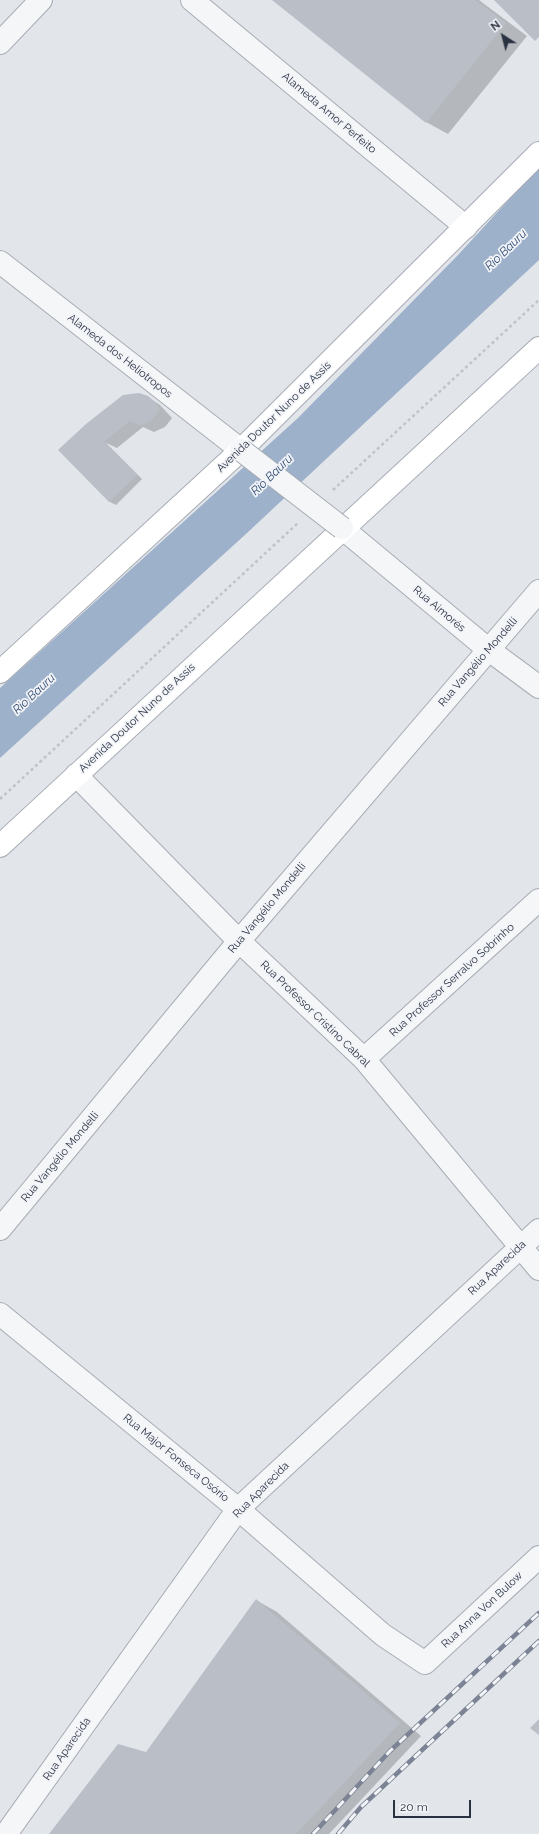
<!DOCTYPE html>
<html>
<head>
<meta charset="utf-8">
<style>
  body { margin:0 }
  #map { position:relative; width:539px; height:1834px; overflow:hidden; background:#e2e5ea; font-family:Raleway,sans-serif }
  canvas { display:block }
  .north { position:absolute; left:483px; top:16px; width:40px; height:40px; -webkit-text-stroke:3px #f2f4f8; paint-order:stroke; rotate:324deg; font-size:11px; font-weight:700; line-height:16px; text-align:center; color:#2a3242 }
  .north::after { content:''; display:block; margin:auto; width:14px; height:18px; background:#2a3242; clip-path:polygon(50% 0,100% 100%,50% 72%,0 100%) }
  .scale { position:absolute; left:393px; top:1800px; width:78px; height:18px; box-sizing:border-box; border:2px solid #2a3242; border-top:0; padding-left:5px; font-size:12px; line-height:14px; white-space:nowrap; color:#2a3242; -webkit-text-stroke:3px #f2f4f8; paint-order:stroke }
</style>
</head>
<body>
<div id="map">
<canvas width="539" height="1834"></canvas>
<div class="north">N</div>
<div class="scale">20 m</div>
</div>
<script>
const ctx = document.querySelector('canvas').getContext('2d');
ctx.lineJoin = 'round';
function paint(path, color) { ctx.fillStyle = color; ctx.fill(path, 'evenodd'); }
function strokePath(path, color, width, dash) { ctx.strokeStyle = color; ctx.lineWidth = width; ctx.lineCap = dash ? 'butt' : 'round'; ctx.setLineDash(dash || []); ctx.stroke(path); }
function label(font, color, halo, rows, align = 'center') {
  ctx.font = font + ' Raleway,sans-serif'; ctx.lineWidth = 3.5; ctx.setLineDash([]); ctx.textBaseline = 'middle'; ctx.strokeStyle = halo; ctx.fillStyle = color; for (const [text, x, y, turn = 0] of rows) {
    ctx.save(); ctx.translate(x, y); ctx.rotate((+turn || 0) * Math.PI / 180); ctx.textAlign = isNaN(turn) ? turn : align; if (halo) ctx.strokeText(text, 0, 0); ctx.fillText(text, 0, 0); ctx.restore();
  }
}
paint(new Path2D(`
  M539 167V260L247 533 0 758V688L298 418 458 255Z`), '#9db1ca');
paint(new Path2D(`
  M273 0H479L527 36 448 134 426 122Z
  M148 397 160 405 172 418 165 427 154 432 143 427 117 448 106 443 142 479 116 505 110 502 59 450Z
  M256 1600 277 1612 421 1736 329 1834H51L146 1754Z`), '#0003');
paint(new Path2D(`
  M272 0H475L506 23 426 123Z
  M494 0H539V37L535 41Z
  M139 393 148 396 156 403 160 410 152 420 141 426 130 421 104 442 137 475 109 502 58 450 86 424 123 395Z
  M256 1599 400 1723 296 1834H49L118 1744 146 1752Z
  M539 1719V1735L530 1728Z`), '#b9bec7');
const minor = new Path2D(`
  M192 0 466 227
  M0 43 41 0
  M0 262 241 450
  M342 528 489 650 539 687
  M76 775 239 941 364 1059 539 1269
  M364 1059 539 900
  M0 1229 239 941 539 591
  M0 1314 238 1509 383 1635 425 1663 539 1557
  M6 1834 238 1509 539 1230`);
const secondary = new Path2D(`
  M0 672 241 450 539 153
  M0 846 539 348`);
strokePath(minor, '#a7acb4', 24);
strokePath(secondary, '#a7acb4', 24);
strokePath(new Path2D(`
  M333 490 539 300
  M0 799 298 523`), '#c0c3c9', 2.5, [3, 3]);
strokePath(minor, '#f5f6f8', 22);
strokePath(secondary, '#fff', 22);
const rail = new Path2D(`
  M313 1834 390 1751 539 1613
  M338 1834 361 1807 539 1641`);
strokePath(rail, '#7b8394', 4.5);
strokePath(rail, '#f2f4f8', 3, [9]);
const minorBridge = new Path2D(`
  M241 450 342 528`);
strokePath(minorBridge, '#a7acb4', 24, []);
strokePath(minorBridge, '#f5f6f8', 22);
label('11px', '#2a3242', '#f2f4f8', [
  ["Alameda Amor Perfeito",329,113,40],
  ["Alameda dos Heliotropos",120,356,38],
  ["Avenida Doutor Nuno de Assis",274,417,-44],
  ["Rua Aimorés",439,609,40],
  ["Rua Vangélio Mondelli",478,662,-49],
  ["Avenida Doutor Nuno de Assis",137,718,-43],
  ["Rua Vangélio Mondelli",267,908,-50],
  ["Rua Professor Serralvo Sobrinho",452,980,-42],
  ["Rua Professor Cristino Cabral",315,1014,44],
  ["Rua Vangélio Mondelli",60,1157,-50],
  ["Rua Aparecida",497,1268,-43],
  ["Rua Major Fonseca Osório",176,1458,39],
  ["Rua Aparecida",261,1490,-45],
  ["Rua Anna Von Bulow",482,1610,-43],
  ["Rua Aparecida",67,1749,-55]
]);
label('italic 12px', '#344e76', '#f2f4f8', [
  ["Rio Bauru",506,250,-44],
  ["Rio Bauru",272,475,-44],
  ["Rio Bauru",34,694,-43]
]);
</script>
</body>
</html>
